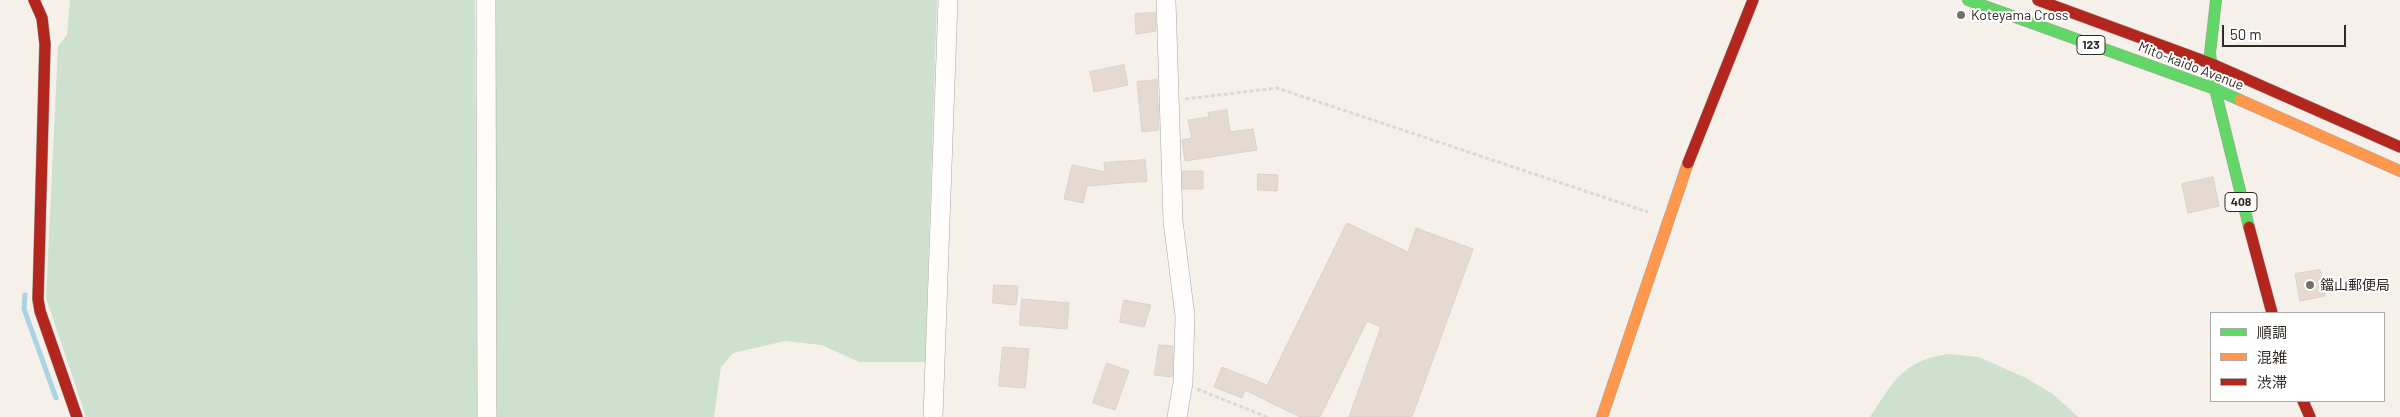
<!DOCTYPE html>
<html>
<head>
<meta charset="utf-8">
<style>
  body { margin:0 }
  #map { position:relative; width:2400px; height:417px; overflow:hidden; background:#f6f0ea; font-family:Barlow,"Noto Sans JP",sans-serif }
  canvas { display:block }
  .legend { position:absolute; left:2210px; top:312px; width:175px; height:90px; box-sizing:border-box; background:#fff; border:1px solid #acaaa8; margin:0; padding:6px 9px; list-style:none; font-size:15px; color:#2f2a26 }
  .legend li { display:flex; align-items:center; gap:10px; height:25px }
  .legend b { width:25px; border:1px solid #acaaa8 }
  .scale { position:absolute; left:2222px; top:25px; width:124px; height:22px; box-sizing:border-box; border:2px solid #2f2a26; border-top:0; padding-left:6px; font-size:15px; line-height:18px; white-space:nowrap; color:#2f2a26; -webkit-text-stroke:4px #fff; paint-order:stroke }
</style>
</head>
<body>
<div id="map">
<canvas width="2400" height="417"></canvas>
<ul class="legend">
<li><b style="height:6px;background:#63d668"></b>順調</li>
<li><b style="height:6px;background:#ff974d"></b>混雑</li>
<li><b style="height:6px;background:#b3261e"></b>渋滞</li>
</ul>
<div class="scale">50 m</div>
</div>
<script>
const ctx = document.querySelector('canvas').getContext('2d');
ctx.lineJoin = 'round';
function paint(path, color) { ctx.fillStyle = color; ctx.fill(path, 'evenodd'); }
function strokePath(path, color, width, dash) { ctx.strokeStyle = color; ctx.lineWidth = width; ctx.lineCap = dash ? 'butt' : 'round'; ctx.setLineDash(dash || []); ctx.stroke(path); }
function label(font, color, halo, rows, align = 'center') {
  ctx.font = font + ' Barlow,"Noto Sans JP",sans-serif'; ctx.lineWidth = 4; ctx.setLineDash([]); ctx.textBaseline = 'middle'; ctx.strokeStyle = halo; ctx.fillStyle = color; for (const [text, x, y, turn = 0] of rows) {
    ctx.save(); ctx.translate(x, y); ctx.rotate((+turn || 0) * Math.PI / 180); ctx.textAlign = isNaN(turn) ? turn : align; if (halo) ctx.strokeText(text, 0, 0); ctx.fillText(text, 0, 0); ctx.restore();
  }
}
paint(new Path2D(`
  M70 0H475L477 417H86L46 298 58 46 67 35Z
  M494 0H937L925 362H859L822 345 785 341 733 353 721 367 714 417H495Z
  M1948 354 1979 357 2026 378 2053 394 2078 417H1870C1894 381 1902 361 1948 354Z`), '#cee1ce');
strokePath(new Path2D(`
  M25 295 24 309 56 398`), '#a8d4e6', 5);
const building = new Path2D(`
  M1155 13 1156 31 1136 34 1135 14Z
  M1124 65 1128 85 1094 92 1090 72Z
  M1157 80 1159 130 1142 132 1137 82Z
  M1227 110 1230 132 1253 129 1257 150 1185 161 1182 140 1192 138 1188 120 1209 117 1208 113Z
  M1145 160 1147 181 1087 186 1083 203 1064 199 1072 165 1105 172 1104 163Z
  M1183 171H1203V189H1183Z
  M1258 174 1278 175 1277 191 1258 190Z
  M2213 177 2219 206 2188 213 2182 184Z
  M1347 223 1408 252 1416 228 1473 249 1412 417H1349L1381 327 1367 321 1320 417H1300L1245 390 1242 398 1214 387 1222 367 1267 385Z
  M2320 270 2325 296 2300 301 2295 274Z
  M994 285 1018 286 1016 305 993 303Z
  M1022 299 1069 303 1067 329 1020 325Z
  M1124 300 1151 305 1144 327 1120 322Z
  M1159 345 1173 346 1172 377 1155 375Z
  M1003 347 1029 349 1025 388 999 386Z
  M1107 363 1129 371 1115 410 1093 403Z`);
paint(building, '#e6dad0');
strokePath(building, '#d8d2cd', 1);
const street = new Path2D(`
  M486 0 487 417
  M1166 0 1173 221 1185 316 1183 383 1177 417
  M933 417 948 0`);
const fast = new Path2D(`
  M1968 0 2215 89 2240 100
  M2216 0 2210 53 2215 89 2249 227`);
const slow = new Path2D(`
  M2240 100 2400 171
  M1602 417 1688 163`);
const jam = new Path2D(`
  M34 0 42 18 45 44 38 299 40 311 77 417
  M2038 0 2212 64 2400 147
  M1688 163 1753 0
  M2249 227 2272 313
  M2303 401 2310 417`);
strokePath(street, '#a9a49f', 20);
strokePath(fast, '#a9a49f', 12);
strokePath(slow, '#a9a49f', 12);
strokePath(jam, '#a9a49f', 12);
strokePath(new Path2D(`
  M1185 99 1277 88 1648 212
  M1197 389 1267 417`), '#dbd8d6', 3, [4, 2.5]);
strokePath(street, '#fefdfc', 19);
strokePath(fast, '#63d668', 11);
strokePath(slow, '#ff974d', 11);
strokePath(jam, '#b3261e', 11);
for (const [x, y, r, color] of [
  [1961,15,5,"#756f6b"],
  [2310,285,5,"#756f6b"]
]) { const dot = new Path2D(); dot.arc(x, y, r, 0, 2 * Math.PI); ctx.fillStyle = color; ctx.fill(dot); strokePath(dot, '#fff', 2); }
for (const [x, y, w] of [
  [2091,45,28],
  [2241,202,32]
]) { const box = new Path2D(); box.roundRect(x - w / 2, y - 9.5, w, 19, 4); ctx.fillStyle = '#fff'; ctx.fill(box); strokePath(box, '#2f2a26', 1); }
label('bold 12px', '#2f2a26', null, [
  ["123",2091,45],
  ["408",2241,202]
]);
label('14px', '#2f2a26', '#fff', [
  ["Koteyama Cross",1971,15],
  ["鐺山郵便局",2320,285]
], 'left');
label('14px', '#2f2a26', '#fff', [
  ["Mito-kaido Avenue",2191,66,21]
]);
</script>
</body>
</html>
